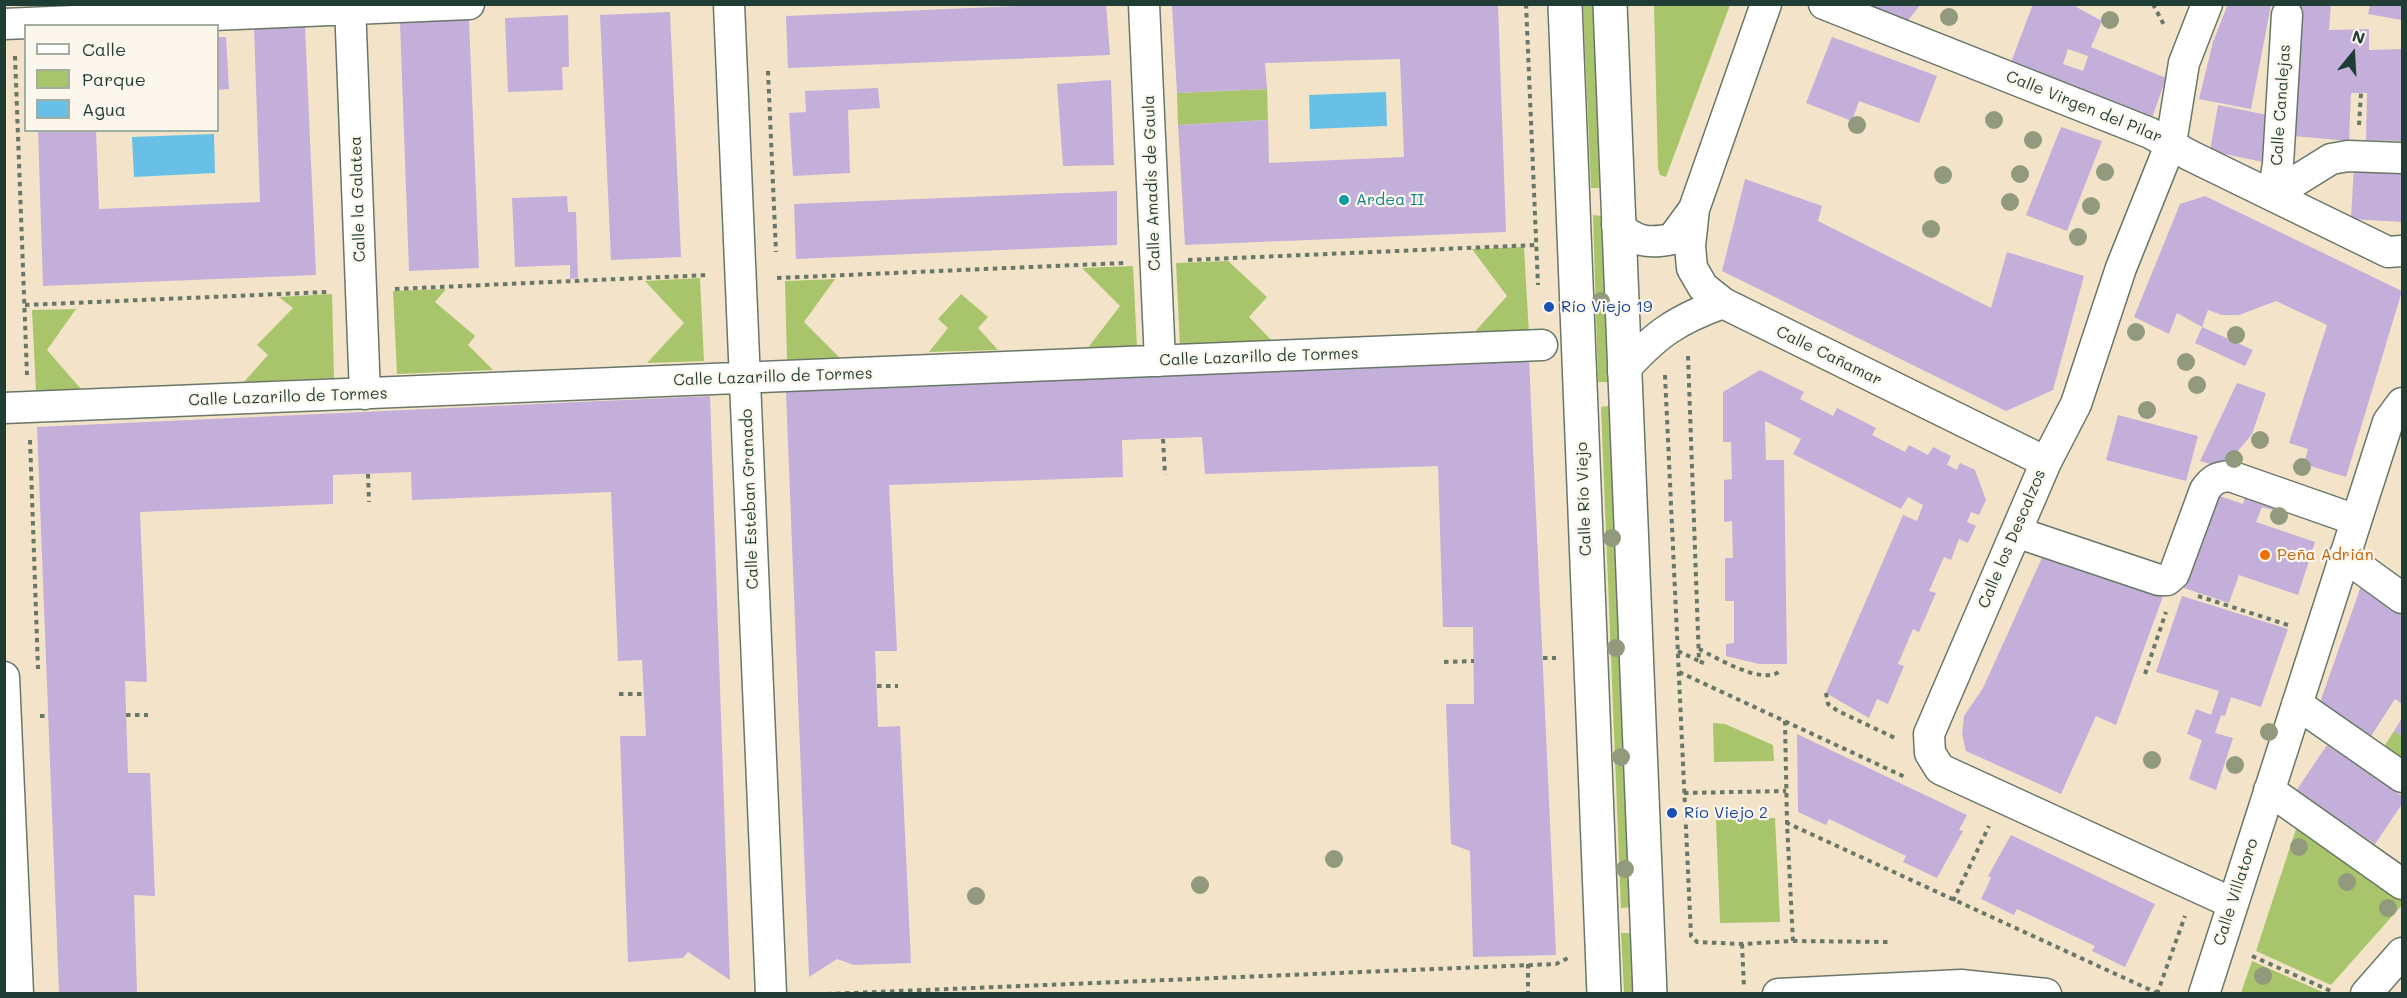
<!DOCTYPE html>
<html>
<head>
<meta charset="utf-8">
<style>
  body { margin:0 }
  #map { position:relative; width:2407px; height:998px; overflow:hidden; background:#f3e3c8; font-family:Mali,sans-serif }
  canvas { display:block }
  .frame { position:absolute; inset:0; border:6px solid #1f3d34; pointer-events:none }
  .legend { position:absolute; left:24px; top:24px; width:195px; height:108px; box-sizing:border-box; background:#fbf7ec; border:2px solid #a3ada2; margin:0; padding:8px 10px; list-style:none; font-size:18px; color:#1f3d34 }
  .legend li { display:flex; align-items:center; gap:12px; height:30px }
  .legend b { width:30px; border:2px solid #a3ada2 }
  .north { position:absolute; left:2323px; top:24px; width:60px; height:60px; -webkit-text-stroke:4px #fbf7ec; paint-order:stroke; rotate:18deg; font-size:16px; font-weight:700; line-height:24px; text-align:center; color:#1f3d34 }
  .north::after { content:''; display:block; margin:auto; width:21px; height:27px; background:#1f3d34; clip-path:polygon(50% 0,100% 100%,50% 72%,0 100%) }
</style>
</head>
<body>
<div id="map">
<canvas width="2407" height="998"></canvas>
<div class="frame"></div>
<ul class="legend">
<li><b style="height:8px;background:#fff"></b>Calle</li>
<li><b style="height:16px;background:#a9c56c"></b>Parque</li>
<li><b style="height:16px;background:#69c0e6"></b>Agua</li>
</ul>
<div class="north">N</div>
</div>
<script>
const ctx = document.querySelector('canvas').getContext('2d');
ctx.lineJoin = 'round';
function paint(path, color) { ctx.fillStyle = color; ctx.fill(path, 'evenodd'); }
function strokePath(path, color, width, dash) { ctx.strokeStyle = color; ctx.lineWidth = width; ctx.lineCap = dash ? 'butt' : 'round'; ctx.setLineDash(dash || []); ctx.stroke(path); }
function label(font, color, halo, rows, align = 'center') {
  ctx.font = font + ' Mali,sans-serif'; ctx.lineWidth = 4.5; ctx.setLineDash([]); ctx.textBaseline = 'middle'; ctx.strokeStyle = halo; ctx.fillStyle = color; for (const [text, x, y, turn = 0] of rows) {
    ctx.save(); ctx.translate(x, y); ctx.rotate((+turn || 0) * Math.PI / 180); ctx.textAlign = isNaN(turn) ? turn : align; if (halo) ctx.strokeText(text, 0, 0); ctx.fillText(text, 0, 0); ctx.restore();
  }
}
paint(new Path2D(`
  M1583 5H1593L1601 188H1591Z
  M1654 5H1730L1666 177 1660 175 1658 168Z
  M1267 89 1268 120 1178 125 1177 93Z
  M1593 215 1601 216 1609 382H1598Z
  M1524 247 1529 334 1471 336 1507 296 1472 249Z
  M1228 261 1267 297 1249 317 1275 344 1180 347 1176 263Z
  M1133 266 1137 347 1087 349 1120 306 1082 268Z
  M700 278 704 361 647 363 684 323 645 281Z
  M835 279 804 322 840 358 787 360 785 281Z
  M446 289 435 302 475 336 468 345 493 370 397 374 393 291Z
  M332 294 334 378 244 382 268 355 257 345 293 308 279 297Z
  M961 294 988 317 978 328 998 350 929 352 948 328 938 319Z
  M76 309 47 350 81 389 36 392 32 310Z
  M1609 406 1631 907 1621 908 1601 407Z
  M1713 723 1725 724 1773 745 1774 761 1714 762Z
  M2394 731 2402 736V769L2380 753Z
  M1775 818 1780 922 1720 923 1716 820Z
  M2297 826 2402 897V905L2331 985 2256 951Z
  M1621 933H1631L1635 993H1624Z
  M2252 961 2325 993H2241Z`), '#a9c56c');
paint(new Path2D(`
  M1386 92 1387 126 1310 129 1309 95Z
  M214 134 215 173 134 177 132 137Z`), '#69c0e6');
paint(new Path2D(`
  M1063 4H1106L1110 55 788 68 786 16Z
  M1863 4H1921L1906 23Z
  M2033 4H2071L2102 21 2091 47 2166 78 2152 118 2010 65ZM2068 49 2088 56 2083 71 2063 64Z
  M2228 4H2331L2329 30 2369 29V50L2402 49V141L2366 140 2367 93H2351L2349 141 2294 136 2302 24 2271 5 2251 109 2199 99 2213 42Z
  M2370 4H2402V20L2368 14Z
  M1172 5H1498L1506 232 1185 245 1178 125 1268 120 1269 163 1404 157 1400 59 1265 63 1267 89 1177 93Z
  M670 12 681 257 611 260 600 15Z
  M568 15 569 67H562L563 90 508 92 505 18Z
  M469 20 479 268 409 271 400 22Z
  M305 26 316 275 43 286 38 130H96L99 209 260 202 254 28Z
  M218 37H226L229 89 218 90Z
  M1832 37 1937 76 1919 123 1859 101 1852 121 1806 103Z
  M1111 80 1114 165 1063 166 1057 84Z
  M878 88 880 108 848 110 850 173 793 176 789 113 806 112 805 91Z
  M2218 105 2272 116 2263 162 2210 151Z
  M2061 127 2102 141 2067 231 2026 215Z
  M2354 165 2402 168V222L2351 219Z
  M1745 179 1822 206 1818 221 1991 308 2007 252 2084 276 2053 390 2006 411 1722 271Z
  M1117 191V245L796 259 794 204Z
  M567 196 568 212H576L578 278 570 279V265L515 267 512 198Z
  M2205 196 2402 291 2346 477 2304 464 2308 449 2289 443 2327 325 2276 301 2239 315H2222L2208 310 2202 327 2177 313 2169 334 2134 317 2180 204Z
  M2202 327 2253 350 2245 366 2195 343Z
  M1529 360 1556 955 1473 957 1470 851 1451 844 1446 704H1474L1473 627H1443L1438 466 1205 474 1202 437 1122 440 1123 477 889 485 897 651H875L878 727 900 726 911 963 854 965 837 959 809 977 786 392Z
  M1760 370 1804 392 1800 399 1833 416 1837 408 1876 428 1872 435 1905 452 1909 445 1928 455 1933 447 1951 456 1947 465 1957 470 1960 463 1975 470 1986 500 1979 515 1971 512 1967 522 1976 526 1968 543 1959 539 1951 560 1944 557 1929 591 1936 593 1919 632 1913 629 1898 664 1904 666 1888 704 1877 699 1869 718 1826 693 1903 515 1917 521 1923 505 1908 497 1901 509 1793 454 1801 439 1765 421 1766 460H1784L1787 664H1759L1726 656V644L1734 643V601H1725V558H1733L1732 521 1724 522V480L1732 479 1731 442H1723V392Z
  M2237 383 2266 393 2252 434 2224 468 2200 461Z
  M710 396 730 980 688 952 683 958 628 962 620 736H646L642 660 618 661 611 492 412 500 411 472 333 475V504L140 512 147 682 125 681 128 773H150L155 896 134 895 137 993H59L37 427Z
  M2118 415 2198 436 2186 481 2106 460Z
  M2248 488 2278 498 2273 510 2262 507 2256 522 2315 542 2298 595 2239 575 2229 603 2184 588 2217 495 2243 504Z
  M2046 549 2166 588 2116 725 2096 716 2061 794 1966 751 1962 734 1964 716 1983 688Z
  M2361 586 2402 616V704L2395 699 2366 744 2317 711Z
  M2182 596 2288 629 2261 707 2231 697 2225 716 2221 715 2215 733 2233 738 2216 790 2189 779 2202 740 2187 734 2196 709 2211 715 2219 691 2156 672Z
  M2402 718V736L2394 731Z
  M1797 734 1967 815 1959 830 1963 831 1937 878 1903 862 1906 856 1829 819 1826 825 1798 812Z
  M2327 745 2402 796V804L2375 844 2296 791Z
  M2011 835 2155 904 2125 967 2092 951 2095 946 2017 909 2014 915 1981 899 1991 878 1988 876Z`), '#c4afda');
const street = new Path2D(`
  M350 4 365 394
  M729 4 771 994
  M1144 4 1160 361
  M1766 4 1694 209 1690 246 1692 268 1703 287 1723 303 2046 462
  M1824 4 2150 133 2189 155 2388 252 2402 251
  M2207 4 2184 63 2171 143 2121 268 2076 404 2046 462 1929 734 1930 753 1940 769 2232 903
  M4 24 469 4
  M2273 195 2278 164 2287 15
  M2273 195 2331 159 2348 156 2402 158
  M1617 225C1635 242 1648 244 1672 239L1694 209
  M1623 371C1656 334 1676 320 1723 303
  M4 408 1542 345
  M2016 532 2159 580H2167L2174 574 2205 490C2212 480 2217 477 2230 476L2356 520
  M2344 556 2402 598
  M4 677 18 994
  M2297 704 2402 777
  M2269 790 2402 884
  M1778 994 1961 985 2046 994
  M2204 994 2388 422 2402 403
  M2366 994 2402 953`);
const secondary = new Path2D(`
  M1565 4 1604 994
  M1610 4 1650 994`);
strokePath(street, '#697768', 33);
strokePath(secondary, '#697768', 36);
strokePath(new Path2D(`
  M1526 4 1538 285
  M2153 4 2164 25
  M15 56 27 375
  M768 71 776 252
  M2359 125 2361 93
  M1188 260 1536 245
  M777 278 1124 263
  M395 289 708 275
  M25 305 327 292
  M1688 356 1699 661 1708 665
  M1665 375 1691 936 1697 942 1742 944 1793 941 1787 823 2157 993
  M1163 439 1165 475
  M30 440 38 669
  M368 474 369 502
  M2198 596 2288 625
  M1699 649C1717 658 1765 687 1781 670
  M1678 651 1699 661
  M1543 658H1556
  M1444 662 1474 661
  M1679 672 1905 777
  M2145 674 2166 612
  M877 686H898
  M1826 693 1828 704 1838 711 1895 738
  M619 694H643
  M126 715H148
  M40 716H48
  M1785 721 1787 823
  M1684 793 1786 791
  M1953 901 1989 826
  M1793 941 1889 942
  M1742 944 1744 988
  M2252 956 2333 992
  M1528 964V994
  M827 994 1556 964 1568 958
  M2157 994 2185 916`), '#697768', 4, [4.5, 4.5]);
strokePath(street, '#fff', 30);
strokePath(secondary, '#fff', 33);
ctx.fillStyle = '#929a7e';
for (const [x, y] of [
  [1949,17],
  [2110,20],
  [1994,120],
  [1857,125],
  [2033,140],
  [2105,172],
  [2020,174],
  [1943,175],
  [2010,202],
  [2091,206],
  [1931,229],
  [2078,237],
  [1601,301],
  [2136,332],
  [2236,335],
  [2186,362],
  [2197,385],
  [2147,410],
  [2260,440],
  [2234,459],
  [2302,467],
  [2279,516],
  [1612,538],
  [1616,648],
  [2269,732],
  [1621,757],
  [2152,760],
  [2235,765],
  [2299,847],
  [1334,859],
  [1625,869],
  [2347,882],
  [1200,885],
  [976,896],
  [2388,908],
  [2263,976]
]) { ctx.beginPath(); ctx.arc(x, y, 9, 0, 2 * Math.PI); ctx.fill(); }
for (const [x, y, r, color] of [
  [1344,200,6,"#0f9aa8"],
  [1549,307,6,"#1a4fb4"],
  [2265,555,6,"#e8710a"],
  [1672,813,6,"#1a4fb4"]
]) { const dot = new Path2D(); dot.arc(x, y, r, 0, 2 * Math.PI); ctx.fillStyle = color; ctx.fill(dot); strokePath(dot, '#fbf7ec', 2); }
label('16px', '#1f3d34', '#fbf7ec', [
  ["Calle Canalejas",2281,105,-86],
  ["Calle Virgen del Pilar",2084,107,22],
  ["Calle Amadís de Gaula",1152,183,-92],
  ["Calle la Galatea",358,199,-92],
  ["Calle Cañamar",1829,356,26],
  ["Calle Lazarillo de Tormes",1259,357,-2],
  ["Calle Lazarillo de Tormes",773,377,-2],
  ["Calle Lazarillo de Tormes",288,397,-2],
  ["Calle Esteban Granado",750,499,-92],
  ["Calle Río Viejo",1584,499,-92],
  ["Calle los Descalzos",2012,539,-67],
  ["Calle Villatoro",2236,892,-72]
]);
label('16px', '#0d838f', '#fbf7ec', [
  ["Ardea II",1356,200]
], 'left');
label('16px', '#164399', '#fbf7ec', [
  ["Río Viejo 19",1561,307],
  ["Río Viejo 2",1684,813]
], 'left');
label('16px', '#c56008', '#fbf7ec', [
  ["Peña Adrián",2277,555]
], 'left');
</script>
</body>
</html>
